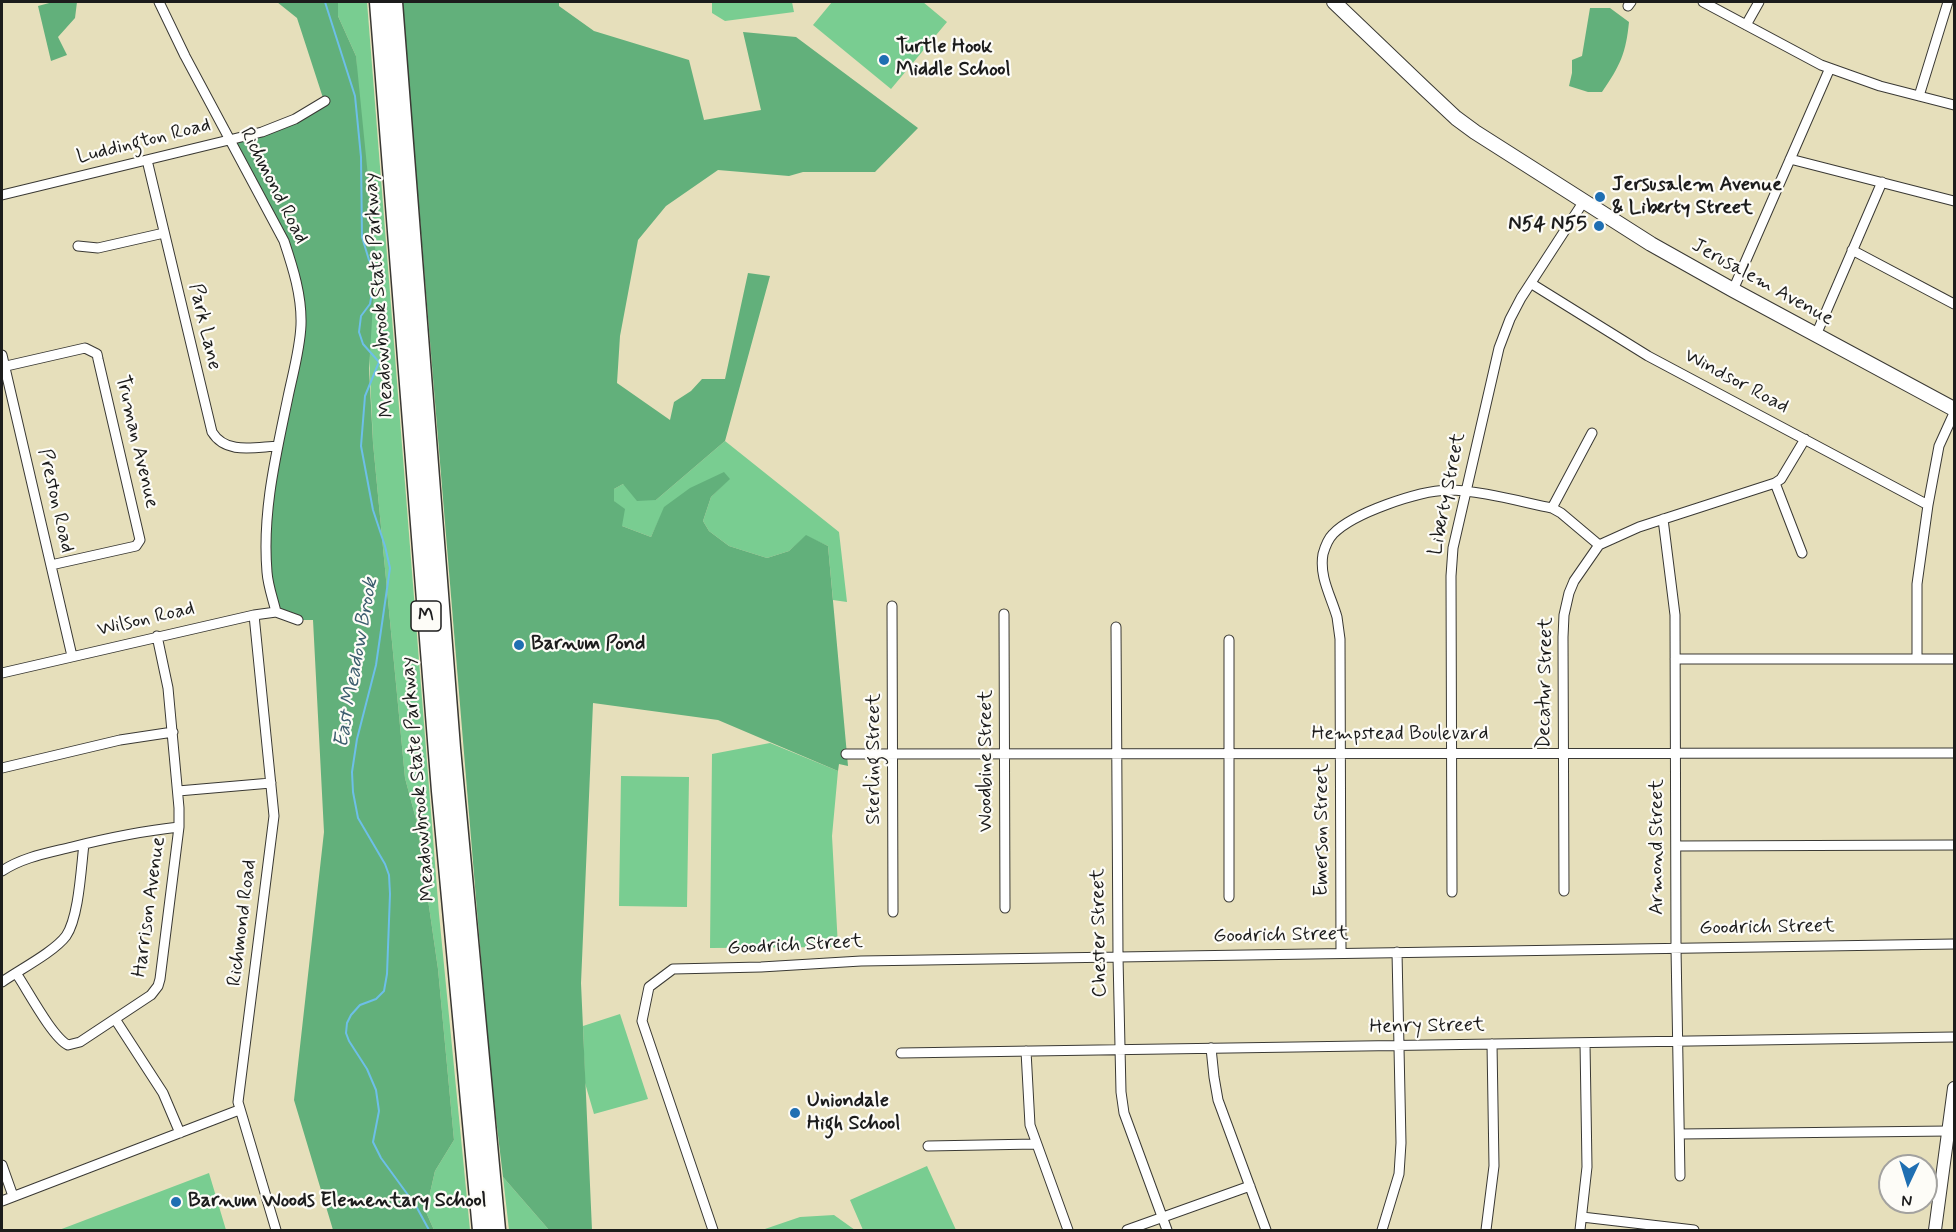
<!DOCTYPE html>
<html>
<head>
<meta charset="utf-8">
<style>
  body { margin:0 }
  #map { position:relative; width:1956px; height:1232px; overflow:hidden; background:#e6dfbb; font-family:Mynerve,sans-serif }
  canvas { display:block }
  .frame { position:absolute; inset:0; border:3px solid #1c1c1c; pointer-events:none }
  .north { position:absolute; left:1878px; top:1154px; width:60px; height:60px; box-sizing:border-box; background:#fdfcf7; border:2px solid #a3a29f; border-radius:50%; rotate:184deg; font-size:16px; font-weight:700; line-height:24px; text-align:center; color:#1c1c1c }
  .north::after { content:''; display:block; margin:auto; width:21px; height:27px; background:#1f6fb2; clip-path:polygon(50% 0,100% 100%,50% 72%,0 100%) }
</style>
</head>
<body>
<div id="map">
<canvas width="1956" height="1232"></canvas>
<div class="frame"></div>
<div class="north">N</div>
</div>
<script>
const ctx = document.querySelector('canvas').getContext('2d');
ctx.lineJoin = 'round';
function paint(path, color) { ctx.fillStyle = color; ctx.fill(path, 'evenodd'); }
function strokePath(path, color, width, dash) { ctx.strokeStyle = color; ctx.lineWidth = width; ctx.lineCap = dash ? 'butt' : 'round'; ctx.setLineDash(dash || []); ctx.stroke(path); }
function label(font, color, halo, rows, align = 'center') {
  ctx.font = font + ' Mynerve,sans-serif'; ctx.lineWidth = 4.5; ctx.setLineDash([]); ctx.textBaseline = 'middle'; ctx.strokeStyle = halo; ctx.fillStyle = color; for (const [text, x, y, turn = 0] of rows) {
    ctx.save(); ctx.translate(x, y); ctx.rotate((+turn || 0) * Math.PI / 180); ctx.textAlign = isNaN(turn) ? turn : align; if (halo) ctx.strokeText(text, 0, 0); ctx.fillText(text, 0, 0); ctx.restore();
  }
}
paint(new Path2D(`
  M338 2H367L439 914 470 1230H434L426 1212 430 1193 435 1171 454 1140 438 969 417 823 405 778 373 443 356 56 338 16Z
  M712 2H792L794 12 725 21 712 13Z
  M832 2H923L947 22 891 89 813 25Z
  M725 441 839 532 847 602 833 600 828 546 806 536 789 551 767 558 729 546 709 531 703 521 711 497 729 479 665 507 651 537 622 526 614 501V489L623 484 656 500Z
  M770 743 838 771 832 836 838 947 710 948 712 754Z
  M621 776 689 777 687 907 619 906Z
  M620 1014 648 1099 594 1114 585 1083 583 1026Z
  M927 1166 956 1230H863L850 1200Z
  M209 1173 226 1230H59Z
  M503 1177 549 1230H509Z
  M834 1215 855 1230H762L800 1217Z`), '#79cd91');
paint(new Path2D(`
  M53 2H77L75 18 58 37 67 55 51 61 38 6Z
  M277 2H338V16L356 56 376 257 369 368 373 443 405 778 417 823 438 969 454 1140 435 1171 430 1193 426 1212 434 1230H333L294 1100 324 832 313 620H298L276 612 266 528 301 324 293 268 231 140 262 132 324 101 297 18Z
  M402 2H559V6L594 31 689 60 704 120 761 110 743 32 796 37 918 128 875 172H803L789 176 718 170 666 206 638 240 620 336 617 383 670 420 674 402 691 391 702 379H725L748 273 770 276 725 441 656 500 637 501 623 484 614 489V501L625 509 622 526 651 537 664 507 690 488 724 472 730 479 711 497 703 521 709 531 729 546 767 558 789 551 806 535 828 546 848 766 839 764 838 771 718 720 593 703 581 983 592 1230H549L503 1177 490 1068Z
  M1590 8H1610L1629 22C1626 53 1620 66 1602 92H1588L1569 86 1572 73V60L1582 56Z`), '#62b07b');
strokePath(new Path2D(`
  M325 2 355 96 361 157 362 237 369 260 376 271 370 304 361 316 359 332 363 344 379 362 365 396 361 446 373 510 385 546 390 568 376 665 357 739 352 772 353 792 358 818 385 864 389 875 390 894 387 974 384 991 376 999 360 1005 351 1015 347 1023 346 1033 349 1041 367 1069 376 1090 379 1111 373 1142 381 1158 416 1206 429 1230`), '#6dbfe8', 2);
const minor = new Path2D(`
  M159 2 185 56 284 241C293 268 302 296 301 325 300 349 293 373 288 397 276 455 262 512 267 572 268 586 273 599 276 612
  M1703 2 1821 65 1880 86 1954 105
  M1628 6 1631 2
  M1746 25 1759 2
  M1919 96 1948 2
  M1790 159 1954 201
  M147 160 212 432C226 455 255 447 278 446
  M2 195 262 132 295 119 325 101
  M78 246 98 248 164 233
  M1852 250 1954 304
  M1532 284 1648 356 1928 505
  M1733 290 1830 68
  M1816 335 1882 182
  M2 355 72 656
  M2 367 85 348 97 354 98 359 140 540 136 546 51 565
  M1775 483 1802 553
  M1552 508 1592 433
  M1663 519 1675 615 1676 948 1680 1176
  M892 606 893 912
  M1004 614 1005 908
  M254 615 274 816 238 1102 276 1230
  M1116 627 1118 957 1121 1092 1124 1113 1167 1230
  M1675 659H1954
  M1917 659V584L1928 505 1939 446 1954 413
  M2 673 254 615 276 612 298 620
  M846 754 1954 753
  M2 768 120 740 173 732
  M178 791 271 783
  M1676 846 1954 845
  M2 871C23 857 48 853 72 847 108 838 142 831 179 827
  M1564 891 1563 637 1564 615 1569 593 1574 581 1599 545 1639 527 1775 483 1781 479 1805 439
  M1452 892 1451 576 1453 548 1499 348 1510 319 1521 298 1584 201
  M1229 897V640
  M1341 953 1340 639C1339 632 1338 624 1337 617 1331 596 1319 577 1323 554 1325 547 1328 539 1333 534 1353 513 1418 491 1448 490 1478 490 1522 502 1552 508L1561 513 1599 545
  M16 973C27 989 52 1037 68 1045L80 1042 151 995 158 986 160 979 179 827V808L168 688 157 636
  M2 982C19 970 54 952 66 936 79 917 81 868 84 844
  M115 1019 163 1093 180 1133
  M1211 1048 1214 1077 1218 1100 1266 1230
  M1026 1051 1030 1125 1068 1230
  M901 1053 1954 1037
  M1680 1134 1949 1131
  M928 1146 1036 1144
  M2 1165 13 1196
  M2 1201 239 1110
  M1582 1217 1694 1230
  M713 1230 642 1021 649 987 673 969 761 967 861 961 1954 944
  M1127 1230 1250 1186
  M1382 1230 1399 1174 1401 1143 1397 952
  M1486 1230 1494 1166 1492 1044
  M1580 1230 1587 1167 1585 1043`);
const secondary = new Path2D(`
  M1935 1230 1954 1088`);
const primary = new Path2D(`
  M1334 2 1424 88 1456 118 1475 132 1651 244 1733 290 1954 409`);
const motorway = new Path2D(`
  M378 2 440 791 481 1230
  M394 2 452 748 497 1230`);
strokePath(minor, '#3a3934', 11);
strokePath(secondary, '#3a3934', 14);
strokePath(primary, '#3a3934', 16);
strokePath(motorway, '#3a3934', 19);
strokePath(minor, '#fff', 9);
strokePath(secondary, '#fff', 12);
strokePath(primary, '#fff', 14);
strokePath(motorway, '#fff', 16);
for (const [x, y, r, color] of [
  [884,60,6,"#1f6fb2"],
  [1600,197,6,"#1f6fb2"],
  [1599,226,6,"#1f6fb2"],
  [519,645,6,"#1f6fb2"],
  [795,1113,6,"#1f6fb2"],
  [176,1202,6,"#1f6fb2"]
]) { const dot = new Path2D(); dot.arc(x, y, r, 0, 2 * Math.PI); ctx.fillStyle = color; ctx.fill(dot); strokePath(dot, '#fdfcf7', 2); }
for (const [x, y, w] of [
  [426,616,30]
]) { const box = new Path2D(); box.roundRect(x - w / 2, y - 15, w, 30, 4.5); ctx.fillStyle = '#fdfcf7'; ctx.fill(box); strokePath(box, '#1c1c1c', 1.5); }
label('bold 18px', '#1c1c1c', null, [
  ["M",426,616]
]);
label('bold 20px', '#1c1c1c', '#fdfcf7', [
  ["Turtle Hook",896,48],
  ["Middle School",896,71],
  ["Jersusalem Avenue",1612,186],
  ["& Liberty Street",1612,209],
  ["N54 N55",1587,226,"right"],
  ["Barnum Pond",531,645],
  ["Uniondale",807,1102],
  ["High School",807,1125],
  ["Barnum Woods Elementary School",188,1202]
], 'left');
label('20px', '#1c1c1c', '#fdfcf7', [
  ["Luddington Road",144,142,-14],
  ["Richmond Road",273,186,63],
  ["Jerusalem Avenue",1762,283,29],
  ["Meadowbrook State Parkway",380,295,-94],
  ["Park Lane",204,327,77],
  ["Windsor Road",1736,382,28],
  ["Truman Avenue",136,442,77],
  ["Liberty Street",1448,494,-79],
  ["Preston Road",55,501,77],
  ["Wilson Road",146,620,-13],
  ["Decatur Street",1546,683,-89],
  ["Hempstead Boulevard",1400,735],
  ["Sterling Street",875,759,-90],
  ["Woodbine Street",987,761,-90],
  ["Meadowbrook State Parkway",419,779,-95],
  ["Emerson Street",1323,830,-90],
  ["Armond Street",1658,847,-90],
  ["Harrison Avenue",150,907,-82],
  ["Richmond Road",243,923,-83],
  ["Goodrich Street",1767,928,-1],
  ["Chester Street",1100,933,-91],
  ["Goodrich Street",1281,936,-1],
  ["Goodrich Street",795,946,-3],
  ["Henry Street",1427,1027,-1]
]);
label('italic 21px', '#3c5d6e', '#fdfcf7', [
  ["East Meadow Brook",357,663,-80]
]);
</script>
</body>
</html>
